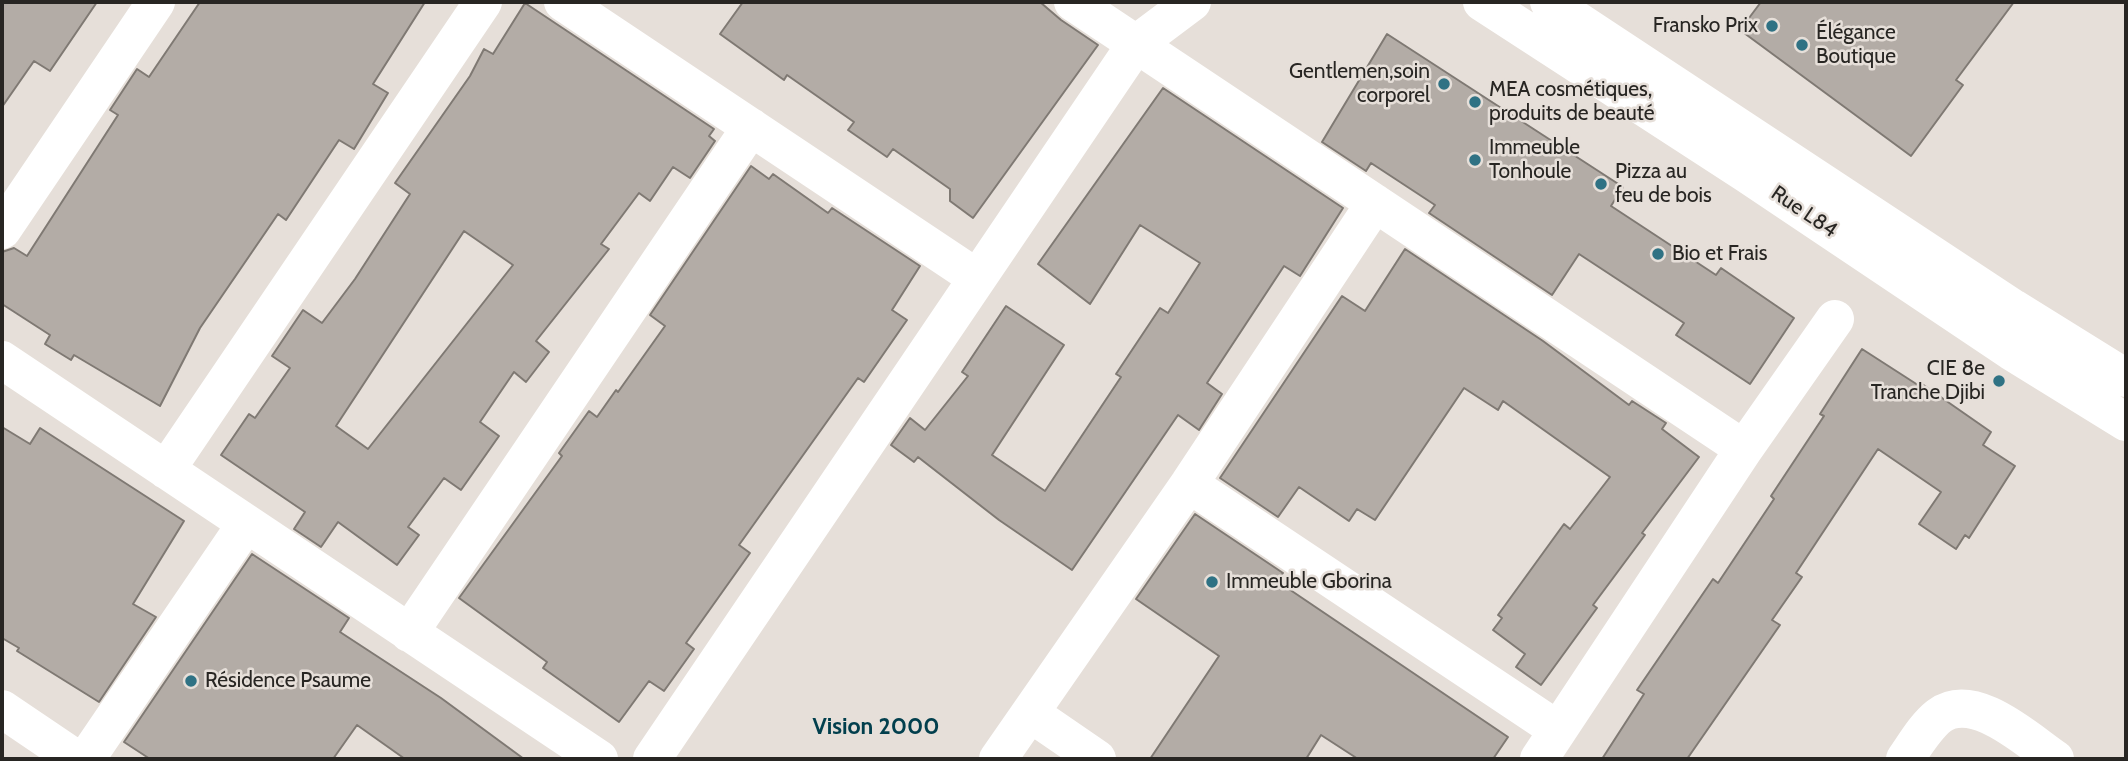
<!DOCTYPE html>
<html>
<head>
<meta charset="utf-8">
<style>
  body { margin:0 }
  #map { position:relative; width:2128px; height:761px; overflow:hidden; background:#e6dfd9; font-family:Cabin,sans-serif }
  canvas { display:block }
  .frame { position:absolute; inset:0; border:4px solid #282623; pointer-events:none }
</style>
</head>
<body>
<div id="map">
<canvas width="2128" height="761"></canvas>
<div class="frame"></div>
</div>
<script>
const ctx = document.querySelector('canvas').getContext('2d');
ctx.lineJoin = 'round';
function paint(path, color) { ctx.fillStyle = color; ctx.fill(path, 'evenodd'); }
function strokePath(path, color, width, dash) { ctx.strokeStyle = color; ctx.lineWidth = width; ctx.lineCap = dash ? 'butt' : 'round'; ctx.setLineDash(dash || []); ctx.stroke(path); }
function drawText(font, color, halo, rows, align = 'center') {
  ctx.font = font + ' Cabin,sans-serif'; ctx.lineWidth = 5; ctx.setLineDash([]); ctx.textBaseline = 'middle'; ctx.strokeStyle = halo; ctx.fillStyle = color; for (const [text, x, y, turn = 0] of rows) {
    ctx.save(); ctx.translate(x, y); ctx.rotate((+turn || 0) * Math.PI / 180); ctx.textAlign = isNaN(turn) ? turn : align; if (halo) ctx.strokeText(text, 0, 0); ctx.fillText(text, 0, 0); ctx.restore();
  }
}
const building = new Path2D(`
  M2 2H97L50 71 34 61 2 107Z
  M200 2H425L373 84 388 93 354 149 339 140 286 220 278 214 200 328 160 406 74 355 71 360 45 344 50 335 2 304V252L14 248 27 256 118 115 110 110 137 69 149 77Z
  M743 2H1040L1061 20 1098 45 973 218 950 201V189L893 149 887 157 848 130 854 122 787 75 784 80 720 34Z
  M1761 2H2014L1956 80 1963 85 1911 156 1740 30Z
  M525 3 714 129 709 136 715 141 690 178 673 167 650 201 639 193 601 244 609 249 536 341 549 352 526 382 514 372 480 422 499 436 461 490 444 478 408 527 419 535 397 565 338 522 321 547 294 529 305 512 221 455 249 414 255 418 290 368 272 356 303 310 322 323 355 279 410 194 395 183 470 76 484 49 493 54ZM464 231 513 265 368 449 336 426Z
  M1387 34 1623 187 1611 206 1716 275 1721 268 1794 318 1750 384 1676 335 1684 323 1579 254 1552 295 1429 213 1435 205 1371 163 1366 171 1322 142Z
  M1163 88 1343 208 1300 276 1284 266 1207 383 1222 394 1199 430 1178 415 1072 570 999 520 918 457 914 462 891 445 910 418 925 430 968 376 962 372 1006 306 1064 345 992 455 1045 491 1121 377 1116 374 1160 308 1168 313 1200 263 1140 225 1090 304 1038 264Z
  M751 166 769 179 773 174 828 213 832 208 920 266 892 310 907 320 864 382 858 378 739 545 750 553 686 643 694 649 664 691 649 681 619 722 543 668 547 662 459 598 562 456 559 453 589 411 597 417 616 390 618 392 665 326 650 315Z
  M1405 249 1543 341 1629 405 1632 401 1666 423 1662 429 1699 457 1642 533 1645 535 1593 605 1597 608 1541 685 1516 667 1525 654 1493 630 1502 618 1498 615 1564 524 1570 529 1610 477 1503 401 1498 410 1464 388 1375 520 1357 509 1349 521 1299 487 1278 517 1220 478 1342 296 1365 311Z
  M1862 349 1921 387 1922 384 1991 432 1983 445 2015 466 1969 538 1965 535 1956 549 1919 524 1941 492 1878 449 1796 573 1802 577 1772 620 1780 625 1687 759H1602L1644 694 1637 690 1713 579 1718 583 1774 499 1771 496 1824 416 1820 414Z
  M2 427 30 444 40 428 184 521 133 604 156 617 99 702 17 651 19 648 2 638Z
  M1195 514 1283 573 1277 581 1508 737 1493 759H1358L1321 735 1306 759H1150L1219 656 1136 599Z
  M252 554 349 618 340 632 441 698 524 759H405L357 725 333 759H150L124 742Z`);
paint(building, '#b3aca6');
strokePath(building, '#7f7973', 2);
strokePath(new Path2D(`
  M563 2 977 278
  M1073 2 1744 449
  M2 230 156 2
  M2 360 599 759
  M166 470 483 2
  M1189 484 1558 730
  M409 633 751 127
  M2 709 76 759
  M1030 713 1097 759
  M86 759 246 524
  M652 759 1136 44 1192 2
  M998 759 1189 484 1375 203
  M1539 759 1744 449 1835 319
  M1905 759C1915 745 1925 727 1939 716 1974 690 2027 740 2055 759`), '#fff', 38);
strokePath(new Path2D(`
  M1482 2 1747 174 2011 351 2126 422
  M1549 2 2013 308 2126 378`), '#fff', 38);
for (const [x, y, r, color] of [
  [1772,26,7,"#2f7284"],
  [1802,45,7,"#2f7284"],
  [1444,84,7,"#2f7284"],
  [1475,102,7,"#2f7284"],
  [1475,160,7,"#2f7284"],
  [1601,184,7,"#2f7284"],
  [1658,254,7,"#2f7284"],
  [1999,381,7,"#2f7284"],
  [1212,582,7,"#2f7284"],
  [191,681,7,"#2f7284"]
]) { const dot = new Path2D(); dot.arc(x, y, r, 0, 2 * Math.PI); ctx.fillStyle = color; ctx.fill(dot); strokePath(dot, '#e6dfd9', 2.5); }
drawText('21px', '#282623', '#e6dfd9', [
  ["Fransko Prix",1758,26,"right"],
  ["Élégance",1816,33],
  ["Boutique",1816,57],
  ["Gentlemen,soin",1430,72,"right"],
  ["corporel",1430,96,"right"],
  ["MEA cosmétiques,",1489,90],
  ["produits de beauté",1489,114],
  ["Immeuble",1489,148],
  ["Tonhoule",1489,172],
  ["Pizza au",1615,172],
  ["feu de bois",1615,196],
  ["Bio et Frais",1672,254],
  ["CIE 8e",1985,369,"right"],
  ["Tranche Djibi",1985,393,"right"],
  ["Immeuble Gborina",1226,582],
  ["Résidence Psaume",205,681]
], 'left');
drawText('21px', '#282623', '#e6dfd9', [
  ["Rue L84",1804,212,34]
]);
drawText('bold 23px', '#023f4d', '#e6dfd9', [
  ["Vision 2000",876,727]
]);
</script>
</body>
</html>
